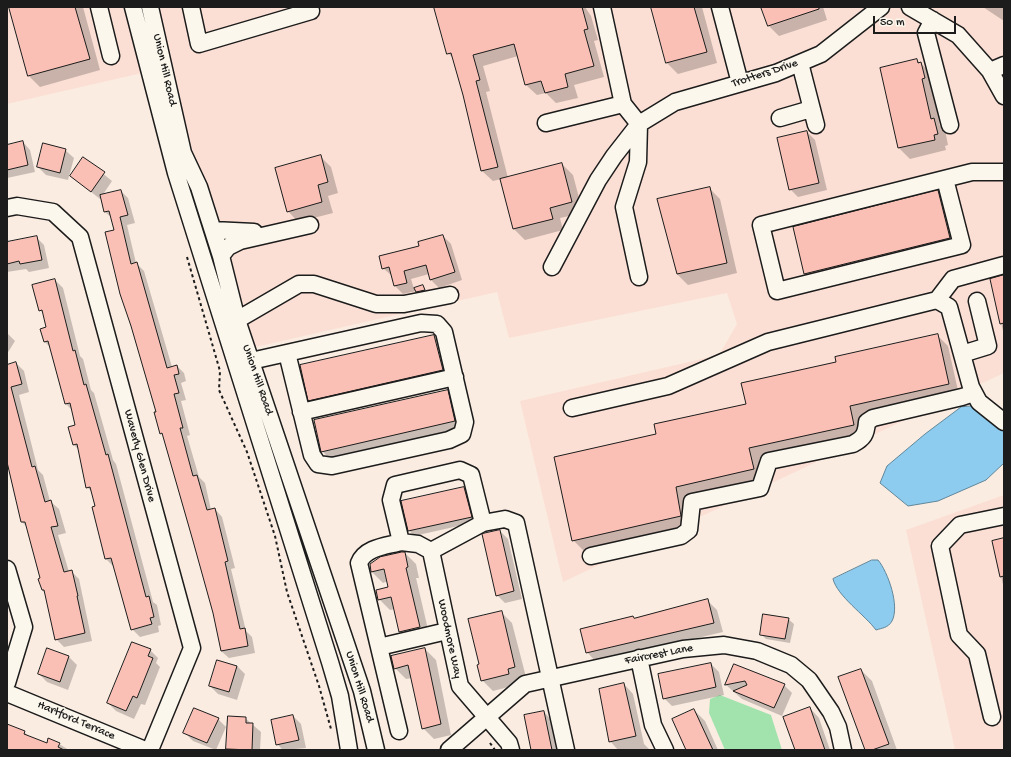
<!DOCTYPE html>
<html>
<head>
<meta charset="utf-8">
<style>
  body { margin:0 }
  #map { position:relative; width:1011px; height:757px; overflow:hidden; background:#fbece1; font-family:"Gochi Hand",sans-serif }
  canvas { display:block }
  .frame { position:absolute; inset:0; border:8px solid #1c1c1c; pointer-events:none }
  .scale { position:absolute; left:873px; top:16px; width:83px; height:18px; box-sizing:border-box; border:2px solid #1c1c1c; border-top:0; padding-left:5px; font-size:12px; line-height:14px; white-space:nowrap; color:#1c1c1c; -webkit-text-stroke:3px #fbf7ec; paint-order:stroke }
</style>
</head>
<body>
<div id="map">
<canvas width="1011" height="757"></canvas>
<div class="frame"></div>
<div class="scale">50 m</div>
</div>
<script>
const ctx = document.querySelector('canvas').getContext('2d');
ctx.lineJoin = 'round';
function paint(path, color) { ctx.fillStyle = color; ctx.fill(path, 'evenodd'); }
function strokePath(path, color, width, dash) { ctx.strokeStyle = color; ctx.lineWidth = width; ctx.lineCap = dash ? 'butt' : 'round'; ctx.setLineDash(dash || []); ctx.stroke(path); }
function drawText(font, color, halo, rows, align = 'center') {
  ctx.font = font + ' "Gochi Hand",sans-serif'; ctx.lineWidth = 3; ctx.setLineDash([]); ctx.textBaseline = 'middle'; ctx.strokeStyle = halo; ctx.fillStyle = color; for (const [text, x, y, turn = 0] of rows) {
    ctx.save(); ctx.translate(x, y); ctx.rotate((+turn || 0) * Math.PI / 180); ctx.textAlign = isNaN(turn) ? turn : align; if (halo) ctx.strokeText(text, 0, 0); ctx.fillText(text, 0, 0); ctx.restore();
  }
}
paint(new Path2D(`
  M7 7H1004V373L563 582 520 401 719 355 737 324 727 293 509 338 497 292 251 348 168 67 7 104Z
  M1004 495V750H955L906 530Z`), '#fbdfd4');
paint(new Path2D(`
  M720 695 771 715 782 750H725L709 713 710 699Z`), '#a2e3ad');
const water = new Path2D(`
  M974 406 1004 427V463L986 480 938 501 908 506 880 483 887 466 925 434 961 407Z
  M872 560H878C888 572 900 606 892 621 888 628 882 628 876 630 865 615 837 596 833 579Z`);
paint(water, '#8dccee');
strokePath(water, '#60869a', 1);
paint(new Path2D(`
  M10 7H83L100 70 40 87 29 76Z
  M435 7H585L591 16 598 40 594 41 604 77 574 85 578 98 556 103 546 93 537 95 526 85 518 56 483 66 490 91 486 92 508 178 562 164 573 175 583 213 560 218 563 230 525 240 514 229 501 179 493 181 482 171 464 95 454 59 448 53Z
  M652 7H702L717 63 678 74 667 63Z
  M762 7H823L827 20 779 36 768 25Z
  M983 7H1004V21Z
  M917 60 932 74 935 88 932 89 940 126 945 130 948 145 945 146 946 150 910 159 899 148 881 69Z
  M807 132 815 140 827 190 798 197 790 189Z
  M23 142 30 150 35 172 7 178V146Z
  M65 150 74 158 68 180 46 175 38 167Z
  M320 156 331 167 338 193 328 196 333 213 298 222 288 211Z
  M84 158 112 181 102 196 121 191 128 198 135 223 127 225 136 263 144 271 172 367 177 366 184 373 186 381 181 383 186 400 181 401 190 435 187 436 199 477 205 483 211 510 215 509 222 517 235 568 231 569 246 631 252 637 255 653 229 658 221 651 214 613 164 437 161 433 112 218 105 212 101 197 100 199 71 176Z
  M709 188 720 199 737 273 688 285 677 274Z
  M938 191 949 202 961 248 816 284 805 273Z
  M443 236 451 244 462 280 439 288 431 280 429 274 411 279 414 289 423 286 426 292 419 294 416 291 403 294 395 286 392 276 383 268Z
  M36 237 44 245 49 268 29 272 26 269 7 272V243Z
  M1004 276V335L991 279Z
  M55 280 63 288 80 356 83 359 91 390 94 393 113 460 116 464 153 602 157 605 161 625 158 626 159 632 140 637 132 629 114 567 106 559 92 492 87 487 79 450 74 445 76 425 72 410 66 404 51 348 45 342 42 329 47 328 44 314 40 310Z
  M7 333 15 341 7 354Z
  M937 335 948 346 959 395 860 417 864 436 759 459 764 480 686 497 691 527 584 551 573 540 657 434 747 404 837 362Z
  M434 336 445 347 453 381 320 411 309 400Z
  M16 363 24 371 29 392 19 395 38 470 43 475 50 501 59 509 66 533 58 535 69 572 71 571 79 579 92 641 64 647 56 639 46 594 42 590 41 579 27 527 22 522 7 460V366Z
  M448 391 458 402 465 432 333 462 322 451Z
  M464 488 469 493 476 522 414 536 409 530Z
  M500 531 508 539 522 599 505 603 497 595Z
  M1004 539V589L993 541Z
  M405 553 416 564 419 578H416L430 638 411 642 400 632 395 609 390 610 379 599 389 588 388 581 383 583 372 572 371 564Z
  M707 600 717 610 723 632 596 662 587 652 634 619Z
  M501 612 512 623 526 677 520 684 493 691 482 680 480 665Z
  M788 619 794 624 790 643 766 639 761 634Z
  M425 649 436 660 451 735 434 739 423 728 412 678 406 679 395 668Z
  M150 650 158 658 156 663 160 667 145 705 141 704 134 719 116 711 108 703Z
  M69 657 77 665 68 690 47 682 39 674Z
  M711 664 719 672 724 695 672 706 664 698Z
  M735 665 784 685 792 693 782 716 742 699 726 685Z
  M237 666 245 674 237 700 218 694 210 686Z
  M861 670 872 681 897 750H866Z
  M624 684 633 694 644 744 650 750H618L610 741Z
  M810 708 819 718 830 750H796Z
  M694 710 705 721 718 750H687Z
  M544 712 554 723 560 750H532Z
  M293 716 301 724 306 748 283 750 277 744Z
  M245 718 261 732 260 750H228L227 749Z
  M218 719 226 727 216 750 193 741 185 733Z
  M7 724 24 732 30 737 47 744H59L69 750H7Z`), '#0003');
const building = new Path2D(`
  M9 7H75L90 59 28 76Z
  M434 7H582L588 29 584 30 594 66 565 74 568 87 545 93 541 81 525 85 514 44 473 55 480 80 476 81 498 167 481 171 463 95 451 53 447 54Z
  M651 7H694L707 52 666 63Z
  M761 7H819V9L768 26Z
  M917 59 918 63 921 62 925 78 922 79 931 119 934 118 938 134 934 135 935 140 898 148 880 68Z
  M807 131 819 183 789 190 777 138Z
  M23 141 28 165 7 170V145Z
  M43 143 66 149 60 173 37 167Z
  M321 155 328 182 318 185 322 202 287 212 275 168Z
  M83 157 105 172 91 192 70 176Z
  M562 163 572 202 550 208 553 219 513 229 500 179Z
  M710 187 727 263 677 274 657 199Z
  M121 190 128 215 120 217 131 264 137 262 167 368 177 365 179 374 174 375 179 393 174 394 183 428H180L193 476 197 475 207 510 215 508 228 561 225 562 240 629 245 628 248 646 221 651 213 613 193 541 162 433 160 434 154 412H156L131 326 120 294 105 232 114 230 109 211 104 212 100 195Z
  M938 190 950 238 804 274 793 227Z
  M443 235 455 272 430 280 426 265 404 271 407 283 394 286 389 267 382 269 379 256 419 246 418 242Z
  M37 236 42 260 20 264 19 261 7 264V242Z
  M1004 275V323L1000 324 990 279Z
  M55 279 73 351 75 350 84 385 86 384 106 455 108 454 146 597 149 596 154 617 150 618 152 624 131 630 111 558 105 559 92 507 95 506 90 487 86 488 77 444 73 445 68 427 75 425 70 403 65 404 48 341 44 342 40 329 46 327 42 310 39 311 32 285Z
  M423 285 425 290 416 292 414 288Z
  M938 334 949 384 850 406 854 425 749 448 754 469 676 487 681 516 572 541 554 457 656 434 654 424 746 404 741 383 836 362 835 357Z
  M434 335 443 370 308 401 300 365Z
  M16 362 22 384 11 387 32 467 35 466 45 502 51 500 58 526 51 527 64 572 72 570 78 596H77L85 633 55 640 44 590H42L38 579 40 578 25 522H21L7 462V365Z
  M448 390 455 421 321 452 314 420Z
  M464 487 472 517 408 531 401 501Z
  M500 530 514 591 496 596 482 534Z
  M1004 538V576L1000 577 992 541Z
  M402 552H405L408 567 406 568 420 627 399 632 391 597 378 600 376 590 388 587 384 569 371 572 370 564 380 557Z
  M708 599 714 623 586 653 580 629 633 616 634 618Z
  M502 611 515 667 508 669 509 674 481 681 477 665 479 664 468 619Z
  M763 614 789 618 785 639 760 635Z
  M132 642 151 649 148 656 153 658 137 698 133 696 126 711 107 703Z
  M47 648 69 656 60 682 38 674Z
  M425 648 441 724 422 729 408 665 394 669 391 656Z
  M217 660 237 666 229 692 209 686Z
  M711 663 716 687 663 699 658 674Z
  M734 664 785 684 774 708 733 691 747 685 745 681 725 685Z
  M861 669 889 744 872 750H865L838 677Z
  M624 683 636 736 609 742 599 689Z
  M810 707 825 750H795L783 717Z
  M194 708 219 718 207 743 183 733Z
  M694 709 713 750H686L672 719Z
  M544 711 552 750H531L524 715Z
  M293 715 299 740 276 745 271 720Z
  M228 716 246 717V723H253L252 750 226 749Z
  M7 724 25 731 24 734 47 743 48 738 60 743 58 747 64 750H7Z`);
paint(building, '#fbc0b5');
strokePath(building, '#1c1c1c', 1);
const minor = new Path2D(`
  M99 7 111 56
  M133 7 176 173 330 662 340 696 349 750
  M150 7 183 153 199 187 221 256 237 320 362 691 376 750
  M191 7 199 44 311 11 310 7
  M602 7 623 104 639 124 638 162 624 207 639 277
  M720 7 740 83
  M910 7 958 35 990 71 1004 96
  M933 20 926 33 950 125
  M800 63 816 125
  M990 71 1004 65
  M780 118 811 109
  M546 123 623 104
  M945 179 962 245 777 291 761 225 972 172H1004
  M7 208 17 206 53 212 80 237 192 648 150 750
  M213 230 254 232
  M221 256 228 247 240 241 310 225
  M552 267 598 180 614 156 639 124 675 102 776 73 821 54 881 7
  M937 300 953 279 1004 265
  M237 320 299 284H314L376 304H404L450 295
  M962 354 988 346 977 301
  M242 364 251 361 421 323 437 324 444 332 465 422 462 434 449 440 332 466 318 464 312 455 287 353
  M572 408 668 386 768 342 937 300 949 307 971 387 979 402 1004 422
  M301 412 455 377
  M401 542 418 544 431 551 483 523
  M431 551 460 686 509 743 511 750
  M591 556 681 536 689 530 692 502 760 488 769 461 853 444C864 438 866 434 867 422L873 418 962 397 974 393
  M7 569 24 627 7 683
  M379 647 447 631
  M639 658 653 725 665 750
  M7 693 145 750
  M992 717 977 654 959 635 940 546 960 525 1004 516
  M399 731 359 563C365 547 387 546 401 542L391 500 395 485 460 470 471 475 483 523 505 519 516 523 566 750
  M449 750 525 684 683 649 724 645 757 651 791 665 809 680 831 712 838 727 843 750`);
strokePath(minor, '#1c1c1c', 19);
strokePath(new Path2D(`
  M187 257 220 371 219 390 247 452 275 536 287 592 319 686 331 729
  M490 743 495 750`), '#1c1c1c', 2, [3, 3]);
strokePath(minor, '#fbf7ec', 16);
drawText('12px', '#1c1c1c', '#fbf7ec', [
  ["Union Hill Road",164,70,77],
  ["Trotters Drive",765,74,-18],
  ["Union Hill Road",257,380,71],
  ["Waverly Glen Drive",139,456,75],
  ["Woodmore Way",449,639,78],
  ["Faircrest Lane",659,655,-11],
  ["Union Hill Road",359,687,73],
  ["Hartford Terrace",76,721,23]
]);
</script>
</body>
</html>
